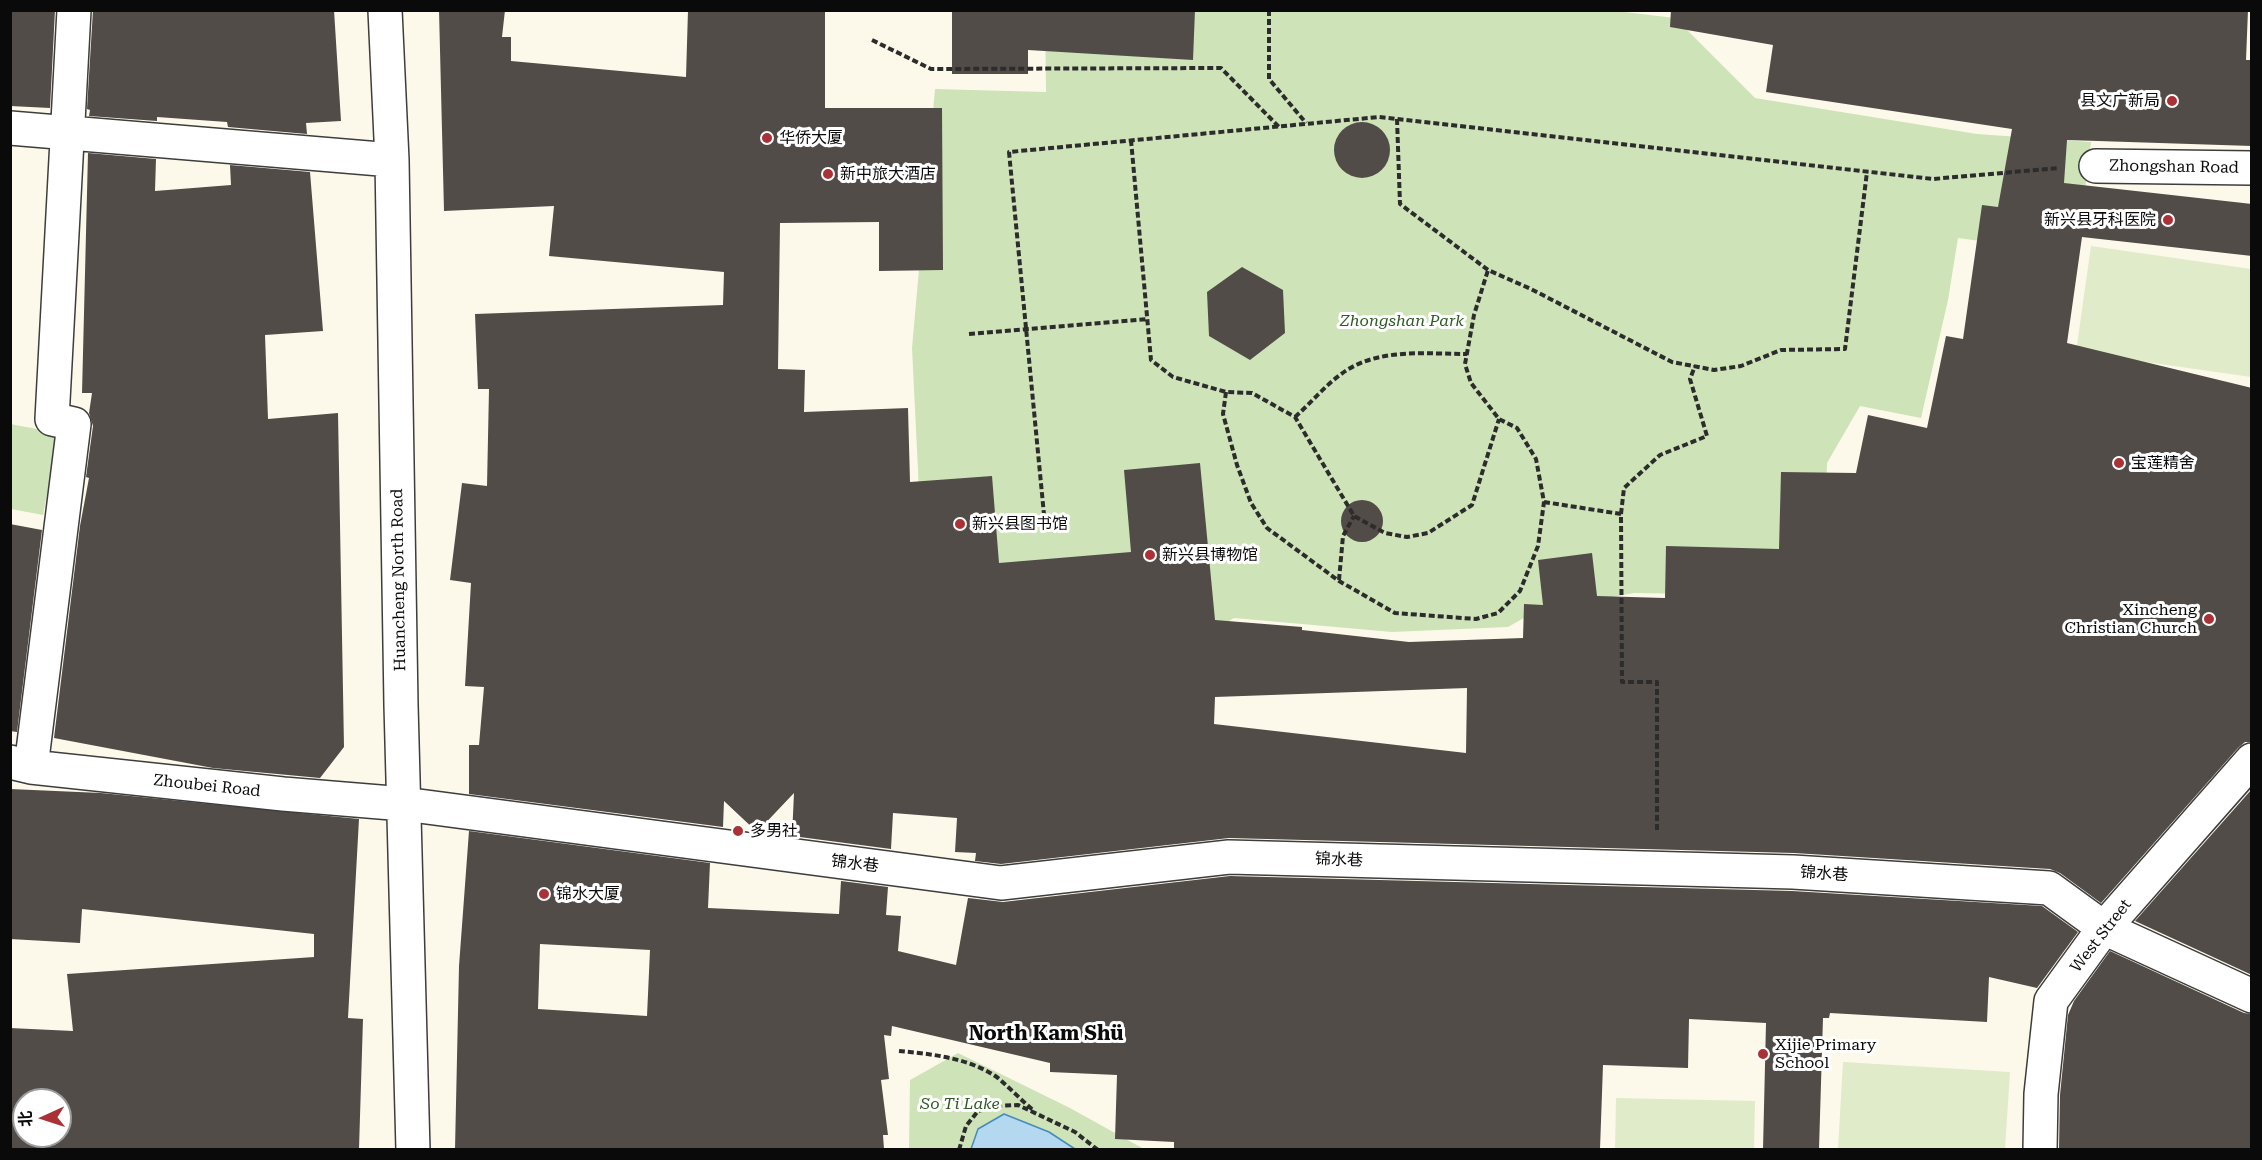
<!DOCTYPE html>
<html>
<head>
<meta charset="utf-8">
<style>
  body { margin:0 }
  #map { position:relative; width:2262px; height:1160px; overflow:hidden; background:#fdf9ea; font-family:"Roboto Serif","Noto Sans SC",serif }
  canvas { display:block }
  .frame { position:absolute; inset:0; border:12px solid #0a0a0a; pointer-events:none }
  .north { position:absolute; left:12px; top:1088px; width:60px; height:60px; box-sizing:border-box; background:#fff; border:2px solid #9d9d9d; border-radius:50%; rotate:267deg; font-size:16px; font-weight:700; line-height:24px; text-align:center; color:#0a0a0a }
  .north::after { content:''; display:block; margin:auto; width:21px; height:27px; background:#aa3237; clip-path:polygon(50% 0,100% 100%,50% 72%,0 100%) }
</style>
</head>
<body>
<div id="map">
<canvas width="2262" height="1160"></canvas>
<div class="frame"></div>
<div class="north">北</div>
</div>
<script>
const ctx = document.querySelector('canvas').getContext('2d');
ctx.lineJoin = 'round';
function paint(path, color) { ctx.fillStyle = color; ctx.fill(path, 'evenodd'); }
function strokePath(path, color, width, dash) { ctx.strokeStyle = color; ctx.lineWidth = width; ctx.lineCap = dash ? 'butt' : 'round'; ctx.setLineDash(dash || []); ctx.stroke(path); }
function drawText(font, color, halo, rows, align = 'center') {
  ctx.font = font + ' "Roboto Serif","Noto Sans SC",serif'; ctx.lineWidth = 6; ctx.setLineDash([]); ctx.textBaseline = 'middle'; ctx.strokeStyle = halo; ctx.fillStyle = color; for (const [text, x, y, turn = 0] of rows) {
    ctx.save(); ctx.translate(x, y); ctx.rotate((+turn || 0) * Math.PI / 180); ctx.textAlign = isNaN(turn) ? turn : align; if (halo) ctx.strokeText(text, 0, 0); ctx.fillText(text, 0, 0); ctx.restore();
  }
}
paint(new Path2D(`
  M1045 11H1616L1675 18 1755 98 1977 134 2091 142 2077 254 1958 238 1948 300 1921 418 1860 406 1827 463 1823 596 1634 593 1536 611 1508 627 1392 632 1234 618 1203 637 926 633 912 348 935 89 1046 92Z
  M10 424 59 433 43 515 11 509Z
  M958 1053 1070 1108 1144 1149 909 1150 910 1080Z`), '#cee3b8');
paint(new Path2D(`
  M2091 246 2251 269V377L2076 352Z
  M1843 1062 2010 1072 2005 1149H1838Z
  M1616 1098 1755 1101 1754 1149H1615Z`), '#dfebc9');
const water = new Path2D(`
  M1004 1114 1049 1132 1075 1149H971L978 1129Z`);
paint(water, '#b4d8ef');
strokePath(water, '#438cbd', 1.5);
paint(new Path2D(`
  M10 10H55L50 108 10 106Z
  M93 10H334L341 121 306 123 307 134 228 127 227 122 157 117V121L89 116 90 110 87 109Z
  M439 10H505L502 37H511V61L686 77 688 10H825V108H942L943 270 879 271V222L780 223 778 369 805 370 804 412 908 408 910 482 992 476 999 563 1131 552 1124 470 1200 463 1215 620 1302 627V630L1409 642 1523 638 1524 604 1543 605 1538 560 1592 553 1597 596 1665 598 1666 546 1779 549 1781 472 1856 473 1868 415 1927 428 1946 336 1963 339 1982 205 1998 207 2012 129 1766 92 1773 45 1670 27 1671 10H2248L2246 60H2252V146L2067 140 2064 183 2252 204V256L2082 237 2067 343 2252 388V742H2245L2238 748 2101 903 2060 873 2050 869 1794 853 1229 838 1001 864 975 861 976 853 955 852 957 818 893 813 891 849 792 836 794 793 757 832 724 801 723 827 469 794V745H479L484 687 465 686 471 583 450 580 462 483 487 486 489 389H478L475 314 723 305 724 272 549 256 554 206 444 211ZM1467 688 1466 753 1214 724 1215 697Z
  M952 10H1195L1193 60 1028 50V74H952Z
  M1334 150a28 28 0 1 1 56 0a28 28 0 1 1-56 0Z
  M88 153 156 159 155 191 231 185 230 165 310 172 323 331 265 335 268 419 338 413 344 747 320 778 213 768 54 738 80 526 89 478 86 477 93 426 89 413 92 393H82Z
  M1242 267 1283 290 1285 333 1250 360 1209 336 1207 292Z
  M1341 521a21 21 0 1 1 42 0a21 21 0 1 1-42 0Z
  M10 524 42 530 17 732 10 731Z
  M10 789 101 793 359 819 348 1018 363 1019 359 1149H10V1028L73 1031 67 974 314 957V934L82 909 80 943 10 939ZM24 1100H60V1136H24Z
  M2252 789V975L2135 921Z
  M469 831 710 863 708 908 839 914 841 881 888 887 886 915 901 916 898 951 956 965 968 898 1003 902 1230 876 1792 891 2042 906 2078 932 2037 988 1989 977 1987 1022 1830 1013 1829 1018H1823L1819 1149H1763L1766 1023 1689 1019 1688 1068 1603 1065 1600 1149H1174V1142L1115 1139 1117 1075 1050 1072V1063L892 1026 891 1036 884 1035 889 1079 881 1080 888 1135H883L884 1149H455L459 966ZM540 944 650 950 647 1016 538 1009Z
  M2110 951 2244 1013 2252 1014V1149H2059L2060 1095 2068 1015 2074 1001Z`), '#524c48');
const minor = new Path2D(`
  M385 10 392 160 401 705 413 1150
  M10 128 392 160
  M2096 166 2252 168
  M10 762 31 767 283 794 404 804 1001 883 1229 857 1793 872 2049 888 2104 928 2252 996
  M31 767 74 424 52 419 74 10
  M2040 1150 2041 1094 2051 1001 2104 928 2252 760`);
strokePath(minor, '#3d3d3d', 36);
strokePath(new Path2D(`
  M1269 10V79L1306 123
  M872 40 931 69 1221 68 1279 127
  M1397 119 1400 204 1488 270 1531 289 1672 362 1714 370 1741 366 1781 350 1845 349 1867 172
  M1131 140 1151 360 1173 377 1226 392 1252 393 1295 417 1354 516 1385 533 1407 537 1428 533 1472 505 1499 419
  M969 334 1147 319
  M1226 392 1223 414 1237 465 1251 503 1267 528 1339 581 1395 613 1476 619 1498 613 1520 591 1538 546 1544 502 1536 459 1517 428 1499 419 1471 383 1465 364 1474 315 1488 270
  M1295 417C1312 402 1328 382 1347 370 1382 348 1428 354 1467 354
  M1544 502 1621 514 1622 682H1657V832
  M1621 514 1624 488 1660 455 1707 436 1690 379 1695 366
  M1045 525 1009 152 1379 117 1933 179 2059 168
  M1339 580 1343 536 1354 516
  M899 1051C932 1054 970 1058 998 1078 1010 1088 1021 1100 1033 1110
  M959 1150 966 1126 978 1111 997 1106 1018 1105 1075 1132 1098 1150`), '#2c2c2c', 4, [6, 3]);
strokePath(minor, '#fff', 33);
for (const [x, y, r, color] of [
  [2172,101,6,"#aa3237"],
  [767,138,6,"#aa3237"],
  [828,174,6,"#aa3237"],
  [2168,220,6,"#aa3237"],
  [2119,463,6,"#aa3237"],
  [960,524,6,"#aa3237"],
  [1150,555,6,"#aa3237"],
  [2209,619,6,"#aa3237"],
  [738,831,6,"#aa3237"],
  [544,894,6,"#aa3237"],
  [1763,1054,6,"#aa3237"]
]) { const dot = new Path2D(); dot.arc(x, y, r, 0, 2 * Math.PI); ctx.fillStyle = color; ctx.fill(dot); strokePath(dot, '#fff', 2); }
drawText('16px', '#0a0a0a', '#fff', [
  ["县文广新局",2160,101,"right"],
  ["华侨大厦",779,138],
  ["新中旅大酒店",840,174],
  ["新兴县牙科医院",2156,220,"right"],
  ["宝莲精舍",2131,463],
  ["新兴县图书馆",972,524],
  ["新兴县博物馆",1162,555],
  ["Xincheng",2197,610,"right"],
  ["Christian Church",2197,628,"right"],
  ["多男社",750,831],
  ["锦水大厦",556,894],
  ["Xijie Primary",1775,1045],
  ["School",1775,1063]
], 'left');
drawText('16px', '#0a0a0a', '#fff', [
  ["Zhongshan Road",2174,167,1],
  ["Huancheng North Road",399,580,-91],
  ["Zhoubei Road",207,786,6],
  ["锦水巷",1339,860,2],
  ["锦水巷",855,864,7],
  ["锦水巷",1824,874,4],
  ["West Street",2101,936,-52]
]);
drawText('italic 16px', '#2e5a23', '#fff', [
  ["Zhongshan Park",1402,321],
  ["So Ti Lake",960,1104]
]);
drawText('bold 20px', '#0a0a0a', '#fff', [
  ["North Kam Shü",1046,1034]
]);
</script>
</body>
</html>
